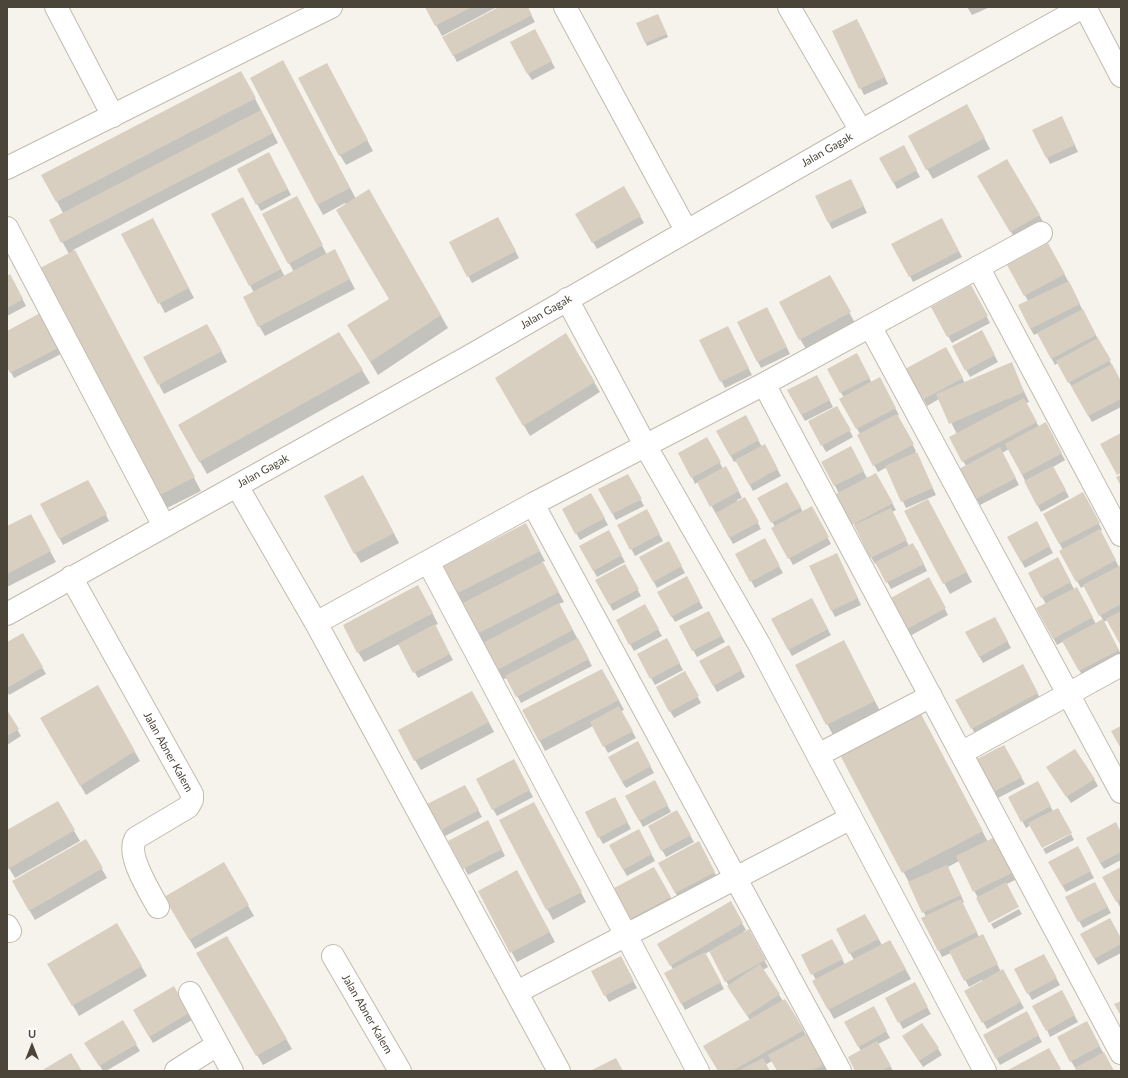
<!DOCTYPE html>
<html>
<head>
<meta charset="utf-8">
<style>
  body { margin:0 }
  #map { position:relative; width:1128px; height:1078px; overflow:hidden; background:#f6f3ec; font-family:Lato,sans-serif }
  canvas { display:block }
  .frame { position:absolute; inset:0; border:8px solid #4b4439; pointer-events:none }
  .north { position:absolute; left:12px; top:1026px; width:40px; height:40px; -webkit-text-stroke:3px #fff; paint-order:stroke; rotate:0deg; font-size:11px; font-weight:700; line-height:16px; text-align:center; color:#4b4439 }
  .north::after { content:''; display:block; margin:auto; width:14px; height:18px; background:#4b4439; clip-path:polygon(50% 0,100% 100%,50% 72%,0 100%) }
</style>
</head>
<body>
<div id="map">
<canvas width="1128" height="1078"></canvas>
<div class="frame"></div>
<div class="north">U</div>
</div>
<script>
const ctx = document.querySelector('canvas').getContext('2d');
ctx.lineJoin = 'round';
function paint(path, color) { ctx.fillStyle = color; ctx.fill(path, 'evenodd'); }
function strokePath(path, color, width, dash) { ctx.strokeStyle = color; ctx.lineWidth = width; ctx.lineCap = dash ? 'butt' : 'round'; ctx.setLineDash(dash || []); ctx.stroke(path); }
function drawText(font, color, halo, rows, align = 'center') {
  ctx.font = font + ' Lato,sans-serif'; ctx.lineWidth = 3; ctx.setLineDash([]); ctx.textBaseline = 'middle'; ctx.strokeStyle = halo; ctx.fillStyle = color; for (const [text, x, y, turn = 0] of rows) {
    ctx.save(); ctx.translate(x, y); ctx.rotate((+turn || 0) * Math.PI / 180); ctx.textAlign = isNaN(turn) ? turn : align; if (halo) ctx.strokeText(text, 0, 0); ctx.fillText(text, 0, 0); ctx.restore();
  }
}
paint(new Path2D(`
  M426 7H497L442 36Z
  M501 7H527L535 22 457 62 444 37Z
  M967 7H990L972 15Z
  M658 15 668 37 647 46 638 23Z
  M861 27 888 84 864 95 833 32Z
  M538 37 555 68 532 80 528 74Z
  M288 71 356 199 369 190 448 328 378 375 356 338 390 299 345 203 323 215 251 78Z
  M332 74 373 151 346 165 340 155Z
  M248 85 278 143 73 250 201 491 167 508 159 495 69 254 50 220 63 213 43 175Z
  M972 115 990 149 933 179 927 169Z
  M1065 124 1078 152 1050 164 1034 130Z
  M903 146 920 177 897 189 880 159Z
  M272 160 291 195 261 211 238 169Z
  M1007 160 1045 225 1017 242 978 177Z
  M854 186 867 213 832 229 829 223Z
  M624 188 644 223 597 249 577 214Z
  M302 207 327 255 340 261 355 289 265 336 259 326 254 293 250 285 248 208 285 277 294 272 289 263Z
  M498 218 519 258 472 283 451 243Z
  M945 225 962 257 913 282 910 276Z
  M158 230 194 298 165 313 123 235Z
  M1048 245 1072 288 1083 311 1113 367H1112L1121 383V407L1092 422 1058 363 1055 365 1038 333 1034 335 1030 328 1028 301 1009 265Z
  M7 277 14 282 26 306 7 316Z
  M835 286 855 323 806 349 800 339Z
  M971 286 990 323 952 343 932 307Z
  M42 314 63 353 14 378 7 365V332Z
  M770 314 790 354 761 368 738 322Z
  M981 331 998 362 970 377 953 346Z
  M731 334 752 375 725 388 700 340Z
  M213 335 227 362 164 394 159 385Z
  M566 335 600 392 530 436 496 378Z
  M946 349 965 383 1011 364 1029 402 1026 403 1039 427 1045 424 1065 460 1053 467 1069 497 1041 512 1009 449 1002 453 1019 485 980 505 961 469 966 466 950 438 957 434 939 399 927 406 907 369Z
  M856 354 872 383 879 379 899 415 897 416 916 451 915 452 936 495 906 508 887 467 878 472 874 465 860 434 841 399 844 398 828 369Z
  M362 370 370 383 207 474 179 425Z
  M820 382 833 407 805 421 788 391Z
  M837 407 853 437 826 452 809 422Z
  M746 417 762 447 768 452 781 476 753 491 737 461 734 462 718 432Z
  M711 445 723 469 730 474 742 498 737 500 738 502 745 499 761 529 733 544 698 482 695 484 692 477Z
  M854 454 867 478 876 474 896 510 892 512 909 546 917 550 927 571 891 589 877 563 875 564 871 557 823 462Z
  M628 475 644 506 616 520 600 490Z
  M787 483 803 512 812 508 831 544 793 565 773 528 775 527 759 498Z
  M369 486 399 543 361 563 355 553Z
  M92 487 109 521 63 545 42 505Z
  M1087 500 1102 530 1100 531 1119 567 1121 566V644L1108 620 1103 622 1121 654 1083 677 1064 641 1057 645 1038 609 1046 604 1042 597 1061 565 1074 589 1076 588 1096 624 1103 620 1084 586 1081 588 1077 581 1063 550 1044 514Z
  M595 501 608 525 580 540 563 510Z
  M933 510 972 582 950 594 906 512Z
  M646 511 663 541 635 556 619 525Z
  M36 525 56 562 7 587V527Z
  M1040 529 1053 553 1025 568 1008 537Z
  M531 535 545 561 542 562 564 602 559 604 592 666 521 703 507 678 502 680 451 597Z
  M612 538 625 562 597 577 580 546Z
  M764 540 783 573 755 588 737 555Z
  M669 543 685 573 657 588 641 558Z
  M840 561 861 605 835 617 832 611Z
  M625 566 641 596 613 611 597 581Z
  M929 579 948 615 910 636 890 599Z
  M690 584 703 608 675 622 658 592Z
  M424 597 438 624 434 626 453 660 418 678 399 644 364 662 358 652Z
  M811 599 831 635 792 656 772 620Z
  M645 606 662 636 634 651 630 644Z
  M708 612 725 642 697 657 680 627Z
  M995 618 1011 648 983 663 966 633Z
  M23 634 46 674 9 695 7 691V643Z
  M670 646 683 670 655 685 638 654Z
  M849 652 880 711 833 735 796 665Z
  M732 653 745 677 717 692 700 661Z
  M685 673 701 703 674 718 657 688Z
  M1028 675 1043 704 977 738 972 728Z
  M608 680 624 710 621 711 636 738 608 753 593 726 545 751 524 711Z
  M98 686 140 761 86 795 41 718Z
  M478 702 494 732 421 770 415 760Z
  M7 712 21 736 7 745Z
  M928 728 988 842 998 845 1015 880 978 898 959 861 948 867 964 902 962 903 979 937 986 942 1001 972 1003 971 1024 1008 987 1029 966 991 983 981 982 980 969 987 951 953 942 957 923 918 926 917 911 886 841 756Z
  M1004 746 1025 784 998 798 977 761Z
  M641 749 654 773 626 788 622 782Z
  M517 767 533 797 497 816 493 809Z
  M1052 774 1094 779 1098 786 1071 803Z
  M1037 783 1053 811 1026 828 1010 798Z
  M658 788 671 812 643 827 626 796Z
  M468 792 482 817 445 836 442 830Z
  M57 802 80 841 15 878 7 865V831Z
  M618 805 631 829 603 844 599 837Z
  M677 812 694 842 666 857 662 850Z
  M539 813 586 902 553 920 500 821Z
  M491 828 505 856 468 875 450 841Z
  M1071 834 1074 840 1046 854 1043 849Z
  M1121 834V860L1104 869 1100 863Z
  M642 837 655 861 627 876 610 846Z
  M85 840 107 878 35 920 13 882Z
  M698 842 718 879 679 899 659 863Z
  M1081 854 1094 878 1066 892 1049 862Z
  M224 864 254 916 195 949 165 897Z
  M654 868 674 904 635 925 615 889Z
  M1121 868V907H1120L1104 877Z
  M522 882 555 942 517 962 479 891Z
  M1094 883 1111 913 1083 928 1066 898Z
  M730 903 746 930 743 932V933L749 931 768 967 763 970 783 1001 785 1000 828 1071H778L772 1061 765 1065 769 1071H719L750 1020 732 992 710 951 705 954 724 989 685 1010 666 973 673 969 659 945Z
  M1019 909 1022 914 994 929 991 924Z
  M865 915 882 945 890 941 911 979 834 1019 813 981 816 980 802 955 836 946 845 965 854 960 837 930Z
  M117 925 147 976 79 1016 49 964Z
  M227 937 292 1049 263 1065 197 954Z
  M1121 940V953L1098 965 1094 958Z
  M1043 955 1060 985 1032 1000 1015 970Z
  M620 957 637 988 609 1002 592 972Z
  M914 984 931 1014 903 1029 887 999Z
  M174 988 192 1020 153 1043 134 1010Z
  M1065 998 1078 1022 1050 1037 1047 1030Z
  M873 1007 890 1038 878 1044 893 1071H856L861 1051 846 1022Z
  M1026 1012 1042 1042 1000 1065 984 1035Z
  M122 1022 140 1051 106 1071H103L86 1043Z
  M1086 1023 1104 1054 1114 1071H1077L1071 1061Z
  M922 1024 942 1055 923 1067 907 1043Z`), '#0003');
paint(new Path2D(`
  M425 7H472L435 26Z
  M499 7H528L532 15 453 56 442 37Z
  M658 14 667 34 645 43 636 23Z
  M857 19 885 77 859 89 832 31Z
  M535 29 552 61 527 74 510 42Z
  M283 60 350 188 317 205 250 78Z
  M327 63 368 140 339 156 298 78Z
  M241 71 256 98 56 202 41 175Z
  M967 104 985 138 926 170 908 136Z
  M261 110 273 133 61 243 49 220Z
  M1062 116 1075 145 1046 158 1032 130Z
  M904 145 917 170 893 183 879 158Z
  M269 152 288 189 256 205 237 169Z
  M1007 159 1040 215 1010 232 977 176Z
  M851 179 864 206 828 223 815 196Z
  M624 186 641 216 592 243 575 214Z
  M369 189 441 315 370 362 347 325 389 299 336 210Z
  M297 196 323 245 288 264 262 214Z
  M243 197 281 269 249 286 211 214Z
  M498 217 516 251 467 277 449 242Z
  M153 218 189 288 158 304 121 234Z
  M942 218 959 251 909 277 891 244Z
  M1048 243 1065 274 1024 296 1007 265Z
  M335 249 350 279 258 327 243 297Z
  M75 250 195 477 158 496 38 269Z
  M10 274 23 299 7 308V276Z
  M830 275 851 312 799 340 779 302Z
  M1069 281 1080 304 1030 329 1018 305Z
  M971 285 988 316 947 337 931 307Z
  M767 307 787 347 757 362 737 322Z
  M1083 309 1096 335 1051 359 1037 333Z
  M42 312 60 347 10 373 7 367V331Z
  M207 324 222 351 158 385 143 357Z
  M728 326 749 368 720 382 699 340Z
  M982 330 995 355 965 371 952 346Z
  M339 332 363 370 199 462 178 425Z
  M566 333 595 382 523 426 495 378Z
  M1098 338 1111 360 1068 383 1056 361Z
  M946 347 963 378 922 400 905 369Z
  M857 353 870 378 840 393 827 369Z
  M1012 362 1024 392 949 424 936 394Z
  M1112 364 1121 381V399L1088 416 1071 386Z
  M817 375 830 400 801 415 787 390Z
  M880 377 896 408 856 429 839 399Z
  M1024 398 1037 422 962 462 949 437Z
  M837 406 851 430 821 446 808 421Z
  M897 414 914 444 873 466 857 435Z
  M746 415 759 440 730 456 716 431Z
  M1046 422 1062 453 1022 475 1005 444Z
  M1121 433V473L1117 475 1100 444Z
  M707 437 721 462 691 478 678 453Z
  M765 444 778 469 749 485 735 460Z
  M851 446 864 471 834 486 821 462Z
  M1000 447 1016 478 976 499 959 469Z
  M917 452 933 488 901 502 885 466Z
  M726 466 739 491 710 507 697 482Z
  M1053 466 1066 490 1037 506 1024 481Z
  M876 473 893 503 852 525 836 494Z
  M628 474 642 499 612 514 598 489Z
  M363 475 394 533 354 554 324 496Z
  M1121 475V486L1116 477Z
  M88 480 107 514 59 539 40 504Z
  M787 482 801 507 771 523 757 498Z
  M1083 492 1100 523 1059 544 1043 514Z
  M591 493 605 518 575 534 562 509Z
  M745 497 759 522 729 538 716 513Z
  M928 499 967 572 943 584 904 511Z
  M812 506 829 537 788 559 771 528Z
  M891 508 907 540 870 558 854 525Z
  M647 509 660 534 630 550 617 525Z
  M31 514 51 551 7 574V526Z
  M1037 521 1050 546 1021 562 1007 537Z
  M526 523 540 551 450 597 436 570Z
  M1100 529 1116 560 1076 582 1059 551Z
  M609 530 622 555 593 571 579 546Z
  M765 538 780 566 750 582 735 554Z
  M669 541 682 566 653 582 639 557Z
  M913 543 924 564 886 583 875 562Z
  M837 553 858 598 831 611 809 566Z
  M1058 557 1071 582 1041 598 1028 573Z
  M543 562 559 592 477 634 461 604Z
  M625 564 639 589 609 605 595 580Z
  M1121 565V604L1099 616 1083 585Z
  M687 576 700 601 671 617 657 592Z
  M929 577 946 608 905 630 889 599Z
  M418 585 433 613 357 653 343 625Z
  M1077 587 1093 617 1053 639 1036 608Z
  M812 598 828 629 788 650 771 619Z
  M559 603 573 630 495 671 481 644Z
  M645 604 659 629 629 645 616 620Z
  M709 611 722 636 692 651 679 626Z
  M1121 611V646L1106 619Z
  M995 617 1008 641 979 657 965 632Z
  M1103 619 1119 650 1079 671 1062 641Z
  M435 624 450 654 413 673 398 644Z
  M23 633 43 667 7 688V642Z
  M578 638 589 659 516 697 505 676Z
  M667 638 680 663 650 679 637 654Z
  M844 640 875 701 826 725 795 665Z
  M729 645 742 670 713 686 699 661Z
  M1023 664 1038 693 971 729 955 700Z
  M602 669 619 700 539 741 522 710Z
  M685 671 699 696 669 712 656 687Z
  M98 685 135 751 80 786 40 718Z
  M472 691 489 722 414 761 398 730Z
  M619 706 633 731 603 747 590 722Z
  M7 710 19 729 7 736Z
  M921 714 983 831 902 873 840 755Z
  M1121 726V749L1111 731Z
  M638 741 651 766 622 782 608 757Z
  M1004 745 1022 777 993 792 975 760Z
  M1075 749 1095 779 1066 797 1046 767Z
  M514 759 530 790 492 810 476 779Z
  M655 780 668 805 639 821 625 796Z
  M1038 781 1051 806 1021 822 1008 797Z
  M465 785 479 810 441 830 427 804Z
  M615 797 628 822 598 838 585 812Z
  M58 801 75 830 8 869 7 867V830Z
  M534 802 582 892 546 910 499 820Z
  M1058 808 1072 833 1042 848 1028 823Z
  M677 810 691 835 661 851 648 826Z
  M488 820 502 849 463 869 448 841Z
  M1116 822 1121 832V852L1100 863 1086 838Z
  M639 829 652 854 623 870 609 845Z
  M995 837 1012 873 973 892 956 856Z
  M86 839 103 868 29 911 12 881Z
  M699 841 715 872 675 893 658 863Z
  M1078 846 1091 871 1062 886 1048 862Z
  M224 862 249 905 189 940 164 897Z
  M947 865 961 895 922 913 908 882Z
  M654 867 671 897 630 919 614 888Z
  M1121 867V899L1116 902 1102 877Z
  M517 870 550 932 510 953 478 891Z
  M1006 882 1019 907 989 923 976 898Z
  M1095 882 1108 907 1078 922 1065 897Z
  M961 899 977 932 938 951 921 918Z
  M731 901 743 923 670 966 657 944Z
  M865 914 879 939 849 954 836 929Z
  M1110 918 1121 938V944L1094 959 1080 934Z
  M117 923 142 966 72 1006 47 964Z
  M749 929 766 960 725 982 709 951Z
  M983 934 998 964 964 981 949 951Z
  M227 936 287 1039 256 1056 196 953Z
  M832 939 843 959 811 975 801 955Z
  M890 940 906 969 828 1010 812 981Z
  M705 952 721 982 681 1004 664 973Z
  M1044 954 1057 978 1027 994 1014 969Z
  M621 956 634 981 604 996 591 971Z
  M760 964 780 994 747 1016 727 986Z
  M1003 969 1021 1002 982 1023 964 991Z
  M915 982 928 1007 898 1023 885 998Z
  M174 986 189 1013 149 1037 133 1010Z
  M1062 990 1075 1015 1046 1031 1032 1006Z
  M785 999 804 1030 732 1071H718L703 1046Z
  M1121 1001V1016L1114 1004Z
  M874 1006 887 1031 858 1047 844 1022Z
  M1027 1011 1039 1035 996 1059 983 1035Z
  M123 1020 137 1044 99 1066 84 1043Z
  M1087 1021 1100 1046 1070 1062 1057 1037Z
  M922 1023 939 1048 919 1061 902 1036Z
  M809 1033 825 1064 811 1071H777L768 1055Z
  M877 1041 891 1066 881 1071H855L848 1057Z
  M1049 1048 1061 1069 1058 1071H1006Z
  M1104 1052 1114 1071H1076L1075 1068Z
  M71 1053 82 1071H41Z
  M616 1058 623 1071H590Z
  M763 1058 770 1071H738Z`), '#d8cfc1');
const minor = new Path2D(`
  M56 7 113 116
  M565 7 686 230
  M789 7 861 131
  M1085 7 1121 76
  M7 168 331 7
  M7 228 164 526
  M978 267 1121 535
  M567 299 645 445 759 644 985 1071
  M870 326 1121 792
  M764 384 1121 1053
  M237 486 316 623 559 1071
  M533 504 840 1071
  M428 562 698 1071
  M71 577 192 794V800L188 807 136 838C125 854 150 892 158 907
  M7 614 468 357 861 131 1083 7
  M316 623 533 504 764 384 1041 233
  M961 753 1121 665
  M818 755 931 696
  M7 926 10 931
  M333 956 400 1071
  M517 992 851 818
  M190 993 232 1071
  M176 1071 217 1045`);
strokePath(minor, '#c2bbae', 24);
strokePath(minor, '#fff', 22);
drawText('11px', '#4b4439', '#fff', [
  ["Jalan Gagak",827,150,-30],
  ["Jalan Gagak",546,312,-30],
  ["Jalan Gagak",263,471,-29],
  ["Jalan Abner Kalem",168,752,61],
  ["Jalan Abner Kalem",367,1014,60]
]);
</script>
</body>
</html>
